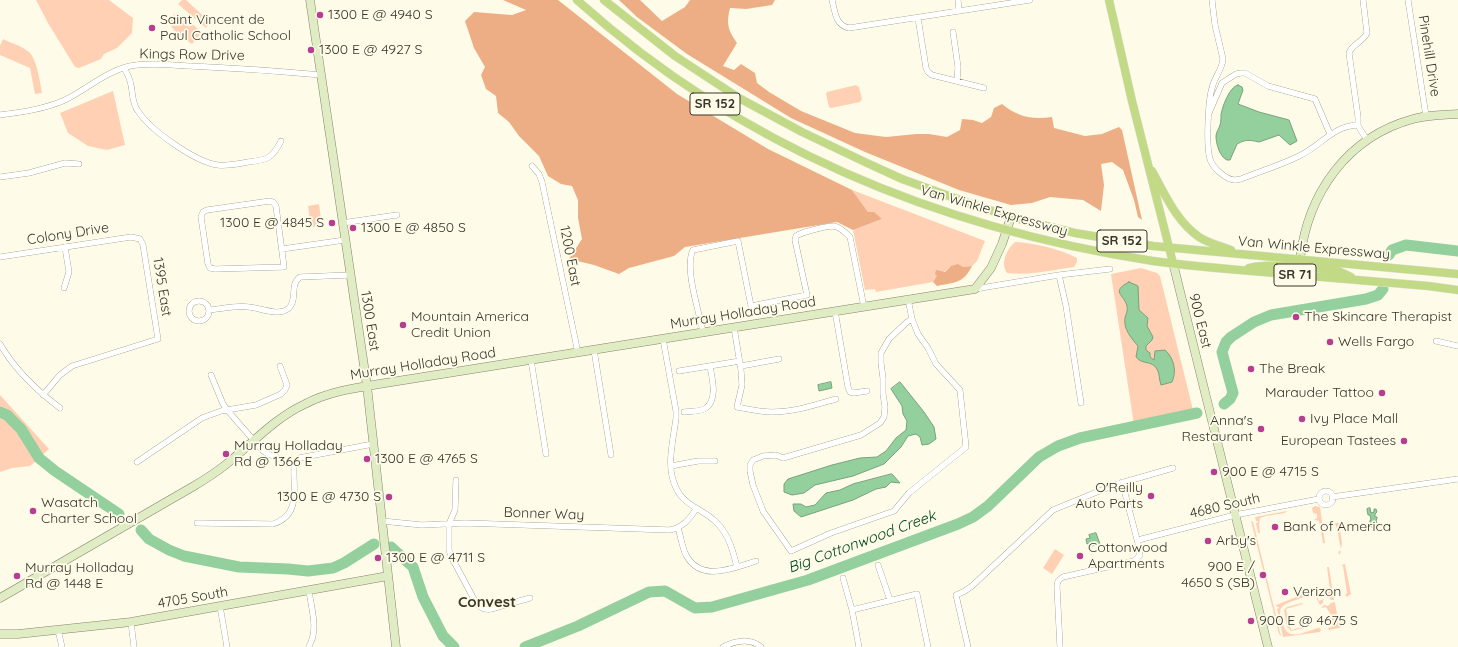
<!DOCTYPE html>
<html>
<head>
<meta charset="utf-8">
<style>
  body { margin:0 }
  canvas { display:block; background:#fefce8 }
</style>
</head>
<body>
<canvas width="1458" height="647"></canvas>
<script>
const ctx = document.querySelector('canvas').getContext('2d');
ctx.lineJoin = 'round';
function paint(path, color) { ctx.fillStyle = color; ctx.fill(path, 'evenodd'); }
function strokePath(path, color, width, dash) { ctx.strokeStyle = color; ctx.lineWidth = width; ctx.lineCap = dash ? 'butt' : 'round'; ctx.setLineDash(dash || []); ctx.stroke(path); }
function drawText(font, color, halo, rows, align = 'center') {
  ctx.font = font + ' Quicksand,sans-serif'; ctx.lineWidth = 3.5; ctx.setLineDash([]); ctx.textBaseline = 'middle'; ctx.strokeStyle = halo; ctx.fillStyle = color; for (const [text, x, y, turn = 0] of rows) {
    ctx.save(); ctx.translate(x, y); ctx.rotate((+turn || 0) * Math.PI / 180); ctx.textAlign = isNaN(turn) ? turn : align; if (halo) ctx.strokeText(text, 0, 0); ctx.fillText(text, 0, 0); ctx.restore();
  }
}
paint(new Path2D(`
  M36 0H109L133 18 132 33 117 48 104 54 101 59 79 68 75 67 48 23Z
  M182 0H186L210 22 206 28 178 4Z
  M174 14 189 27 192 24 202 32 192 44C183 38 175 33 169 23Z
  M3 39C11 43 22 46 29 52 37 60 40 82 42 93L35 94 30 68 0 55V46Z
  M856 85 859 87 862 99 860 102 831 108 829 107 826 94 827 92Z
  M113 91 125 145 107 150 88 146 68 133 60 113Z
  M847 188 985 241 977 261 972 266 963 267 951 266C945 272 938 275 933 282L876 292 875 289 865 290 853 230 882 219 868 212 852 190Z
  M319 204 322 226 311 227 308 206Z
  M1015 242C1036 243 1059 249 1077 258V262L1074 267C1052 270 1029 276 1007 273 1000 263 1007 249 1015 242Z
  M1141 268 1157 273 1160 276 1194 414 1134 425 1111 274Z
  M0 395 49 449 30 466 12 468 0 472Z
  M1315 506 1320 507 1325 543H1323L1319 521 1314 520 1317 518V514L1313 513 1312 508Z
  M1287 511 1285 513 1266 516 1260 518 1259 524 1260 533H1258L1256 523 1258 522V521H1256L1255 517Z
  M1251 521 1253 522 1281 636 1279 634Z
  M1335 523H1339L1342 543 1340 555 1338 552 1341 550 1337 529Z
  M1055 549 1064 555 1052 574 1043 568Z
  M1345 564 1351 594 1347 597 1345 595 1347 593 1343 566 1341 565Z
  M1327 567H1329L1334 600H1331L1329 598H1325L1323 600V603L1320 605 1316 597 1317 596 1319 601 1328 597 1326 592 1330 590Z
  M1304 594 1305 596C1297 601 1286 601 1281 608 1279 613 1281 618 1283 624 1288 642 1304 632 1318 628H1320L1321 630 1320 632 1283 637 1277 609 1279 608V607H1277L1276 605Z
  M1335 602 1338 621 1342 622V626L1339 628 1329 630 1328 628 1332 627 1331 620H1327L1326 619 1331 615 1326 607 1321 608 1324 605 1328 606 1331 603Z
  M1302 603 1303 604 1286 609 1291 630 1307 626 1308 627 1291 631 1287 627 1284 610 1287 607Z`), '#ffd0b3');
paint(new Path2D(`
  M503 0H558L677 94 768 149 852 190 868 212H874L882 219 853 230 837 222 685 247 674 256 629 268 619 274 594 265 569 259 582 239 578 218V200L572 186 561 184 548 176 539 156 519 136 509 122 498 113 496 96 486 89 481 75 485 67 474 48 465 21 474 12 512 15 526 10Z
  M619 0H640L662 21 685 7 690 0H775L772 5 746 9 730 8C726 24 728 30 737 43L723 66 734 70 741 64 755 73 757 83 769 92 801 111 855 133 886 137 916 134H929L947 137 960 130 962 119 973 120 982 123 991 117 994 108 1002 104C1018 117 1032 120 1052 117L1054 128 1085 136 1102 134 1119 127 1122 130 1142 220 1138 217 1134 200 1123 170 1112 162 1101 164 1104 185 1101 211 1083 200 1050 197 1032 203 1011 205 959 190 865 152 791 118 687 54 637 17Z
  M958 264 963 267 972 266C963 284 955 282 937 286L933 282 937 276 935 274 936 270 945 272 951 266Z`), '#eeae85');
const water = new Path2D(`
  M1238 85 1242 87 1243 90 1238 104 1259 112 1289 120 1297 141 1290 145 1279 135 1259 142C1250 140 1246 139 1237 144L1230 160H1227C1220 157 1216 144 1216 136 1216 132 1219 129 1220 125 1221 122 1221 118 1221 115 1222 107 1230 86 1238 85Z
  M1129 282 1138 286 1139 310 1148 318 1147 326 1153 337 1152 340 1146 346V350L1150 353V357L1154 360 1155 351 1165 350C1174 358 1177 371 1172 382L1161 385C1159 380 1160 374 1157 369 1152 360 1142 365 1136 357L1138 346C1132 339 1123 329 1125 318 1126 314 1128 311 1127 306 1124 294 1110 292 1129 282Z
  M831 382 832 388 819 391 818 385Z
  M900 382 924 412 934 427 936 439 929 444 922 445 920 437 916 434 908 436 901 447 884 464 853 476 815 485 804 493 792 495 784 492V484L788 479 832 465 860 458 877 457 886 451 896 438 906 430 907 421 903 414 902 406 891 389Z
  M892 474 900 483 891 482 886 487 876 489 853 500 801 517 794 511 793 504H801L806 507 815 505 826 493 840 490 853 484Z
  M1370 508 1371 513 1374 512V509H1376L1377 512 1375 514V517H1377V519L1376 520 1378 526 1370 527V520H1371L1370 515H1368L1367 509Z
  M1096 533 1100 544 1092 546 1091 543 1087 544 1086 539 1090 538 1089 535Z`);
paint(water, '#94d09d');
strokePath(water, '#78a27b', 1);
strokePath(new Path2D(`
  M1389 255 1392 250 1406 245 1458 251
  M1224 404 1230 399 1233 393 1222 352 1226 342 1231 337 1254 322 1271 315 1366 299 1378 295 1383 289
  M0 412 7 415 21 429 39 458 55 471 119 514
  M141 530 149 539 169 550 184 556 239 567 288 569 308 571 333 568 344 563 374 544
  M391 547 413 567 423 597 443 636 454 647
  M525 647 578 626 649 592 665 591 695 608 712 607 808 580 958 524 973 517 988 506 1039 457 1058 446 1080 438 1197 413`), '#94d09d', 11);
const street = new Path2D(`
  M832 0C835 11 835 25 849 28L1030 0
  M958 0 959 11
  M1212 0 1215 25 1223 59C1222 70 1214 78 1212 88 1208 101 1206 146 1210 159 1212 167 1226 180 1235 180 1237 180 1239 179 1241 179 1261 171 1281 165 1299 156 1321 146 1332 126 1358 125
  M1363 0 1367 33C1363 42 1352 44 1349 53L1358 117V125L1360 129 1367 140
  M1408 0 1426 116
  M918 18 926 68 928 72 932 75 984 88
  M953 32 958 67 957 81
  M124 68C127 73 130 79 131 85 133 94 132 104 138 111 150 130 195 162 218 165 228 166 238 164 248 162 267 160 272 159 281 141
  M1209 113 1222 83 1236 74 1241 73H1245L1268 86 1315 99 1330 134
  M0 115C22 112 45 109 65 100 87 89 105 72 130 66 149 62 170 65 190 66 234 68 277 71 321 75
  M532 166 539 174 542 182 578 353
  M0 177 29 173 65 163 79 164
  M270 201 273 202 276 206 284 267 215 269 210 268 208 264 201 217 203 212 207 210Z
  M342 223 397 215
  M282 249 345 240
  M0 257 131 237 140 239 143 245 158 339 72 366 60 375 43 395
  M1059 275 1066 306 1081 403
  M64 288 69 272 65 247
  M975 289 1059 275 1110 269
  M908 299 912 319 918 334 928 348 936 364 960 390 966 447 909 493 894 511 831 533 791 551 763 511 753 485 750 471V465L753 460 763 456 776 455 783 458 861 435 880 423 884 417 885 407 883 394V378L881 363V353L889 339 907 322 912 319
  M189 311a10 10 0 1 1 20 0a10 10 0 1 1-20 0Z
  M209 310C222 309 236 305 249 307 261 308 279 317 289 308 298 299 289 285 300 277L350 275
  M835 311 848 387 850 392 854 393 867 391
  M734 327 741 370 742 385 737 407C748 409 760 412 772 412 794 412 815 405 836 399
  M703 332C699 311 684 268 693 250L738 241 751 306 807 295 795 240 796 236C802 232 826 226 834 226 839 227 846 233 850 237L864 307
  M663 339 676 411V418C674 435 668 459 672 476 679 507 699 505 717 523 729 535 733 551 737 567
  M1436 341 1458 346
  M0 344C15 370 36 390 60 408
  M594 350 611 455
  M531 360 546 454
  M741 366 779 359
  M679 371 740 361
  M211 375 223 404 228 411 263 451 268 454 294 464
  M684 412C691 411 701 412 706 408 718 399 712 378 710 366
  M137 462 202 418 221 411 256 405 281 394 285 390 287 385 280 366
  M671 466 698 461H715
  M456 480 455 510 449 524V550L452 558 476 603C481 608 484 610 491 609L530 598
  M1319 498a7 7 0 1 1 14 0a7 7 0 1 1-14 0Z
  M1332 497 1458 479
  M382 521 422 525 465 523 670 530C683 527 689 520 696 509
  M197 523 273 524C301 515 293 489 294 468V464L299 458 373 444
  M678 528C681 537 682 547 686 555 701 583 734 568 756 561
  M1138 540 1235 515 1319 499
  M878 565 890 600
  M843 578 852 610 859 647
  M220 606 227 647
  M852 610 917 594 928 647
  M131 622 134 647
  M58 630 62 647
  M309 646C319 630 311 608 309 590
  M723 647C735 641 749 637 761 647
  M968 647 956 595 965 591 972 586 1053 510 1114 485 1173 468
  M1060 647 1057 587C1057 582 1058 580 1063 577L1134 561 1140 555 1139 547 1122 482`);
const secondary = new Path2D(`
  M310 0 367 386 396 647
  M1300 259C1308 193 1347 137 1413 119 1427 115 1443 115 1458 114
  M1173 263 1268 647
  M0 598 194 486C204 480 215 473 224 466 251 445 273 419 305 404 328 392 354 388 379 384L975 289 991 268 1002 244 1011 217
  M0 634H18L131 622 388 576`);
const primary = new Path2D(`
  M577 0C739 146 938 228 1153 261 1189 266 1226 269 1263 272 1318 277 1373 281 1428 286L1458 290
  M604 0 675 56 739 98 802 132 867 163 902 179 974 205 1011 217 1075 233 1153 246 1458 274
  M1109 0 1132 101 1173 263
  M1152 171C1165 194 1176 221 1199 237 1208 243 1220 246 1231 250
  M1301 260C1311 270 1323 268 1337 271 1341 272 1347 275 1351 277
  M1249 268C1253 267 1258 266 1262 266 1277 265 1288 269 1300 259`);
strokePath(street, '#87846e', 6);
strokePath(secondary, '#87846e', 9);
strokePath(primary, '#e3e3e2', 9);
strokePath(street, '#fff', 5.5);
strokePath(secondary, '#e0ecc3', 8);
strokePath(primary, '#c2da86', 8);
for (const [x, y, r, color] of [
  [320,15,4,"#b63d92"],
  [152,28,4,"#b63d92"],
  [311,50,4,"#b63d92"],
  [332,223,4,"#b63d92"],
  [353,228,4,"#b63d92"],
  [1296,317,4,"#b63d92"],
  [403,325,4,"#b63d92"],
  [1330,342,4,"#b63d92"],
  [1251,369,4,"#b63d92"],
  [1382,393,4,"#b63d92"],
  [1302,419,4,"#b63d92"],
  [1261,429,4,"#b63d92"],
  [1404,441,4,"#b63d92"],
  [226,454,4,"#b63d92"],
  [367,459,4,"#b63d92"],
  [1214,472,4,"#b63d92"],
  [1151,496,4,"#b63d92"],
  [389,497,4,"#b63d92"],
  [33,511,4,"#b63d92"],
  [1275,527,4,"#b63d92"],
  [1208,541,4,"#b63d92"],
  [1080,556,4,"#b63d92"],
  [378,558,4,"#b63d92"],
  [1263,575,4,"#b63d92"],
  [17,576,4,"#b63d92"],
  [1285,592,4,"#b63d92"],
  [1251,621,4,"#b63d92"]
]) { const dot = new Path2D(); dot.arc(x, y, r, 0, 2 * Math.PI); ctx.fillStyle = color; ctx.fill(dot); strokePath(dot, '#fefce8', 1.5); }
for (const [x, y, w] of [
  [715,104,50],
  [1122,241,50],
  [1295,275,42]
]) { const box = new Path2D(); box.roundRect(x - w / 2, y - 11, w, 22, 3); ctx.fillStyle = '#fefce8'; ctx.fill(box); strokePath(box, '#38362d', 1); }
drawText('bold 13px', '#38362d', null, [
  ["SR 152",715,104],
  ["SR 152",1122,241],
  ["SR 71",1295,275]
]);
drawText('14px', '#38362d', '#fefce8', [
  ["1300 E @ 4940 S",328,15],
  ["Saint Vincent de",160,20],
  ["Paul Catholic School",160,36],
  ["1300 E @ 4927 S",319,50],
  ["1300 E @ 4845 S",324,223,"right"],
  ["1300 E @ 4850 S",361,228],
  ["Mountain America",411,317],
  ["Credit Union",411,333],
  ["The Skincare Therapist",1304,317],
  ["Wells Fargo",1338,342],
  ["The Break",1259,369],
  ["Marauder Tattoo",1374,393,"right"],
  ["Ivy Place Mall",1310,419],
  ["Anna's",1253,421,"right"],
  ["Restaurant",1253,437,"right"],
  ["European Tastees",1396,441,"right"],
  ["Murray Holladay",234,446],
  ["Rd @ 1366 E",234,462],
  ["1300 E @ 4765 S",375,459],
  ["900 E @ 4715 S",1222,472],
  ["O'Reilly",1143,488,"right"],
  ["Auto Parts",1143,504,"right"],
  ["1300 E @ 4730 S",381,497,"right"],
  ["Wasatch",41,503],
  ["Charter School",41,519],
  ["Bank of America",1283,527],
  ["Arby's",1216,541],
  ["Cottonwood",1088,548],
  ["Apartments",1088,564],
  ["1300 E @ 4711 S",386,558],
  ["900 E /",1255,567,"right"],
  ["4650 S (SB)",1255,583,"right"],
  ["Murray Holladay",25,568],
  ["Rd @ 1448 E",25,584],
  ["Verizon",1293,592],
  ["900 E @ 4675 S",1259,621]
], 'left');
drawText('14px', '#38362d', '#fefce8', [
  ["Kings Row Drive",192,55,1],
  ["Pinehill Drive",1429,56,81],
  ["Van Winkle Expressway",994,211,16],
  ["Colony Drive",68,234,-9],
  ["Van Winkle Expressway",1314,248,5],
  ["1200 East",570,256,79],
  ["1395 East",162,287,81],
  ["Murray Holladay Road",743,313,-9],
  ["1300 East",370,321,81],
  ["900 East",1200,321,76],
  ["Murray Holladay Road",423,364,-9],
  ["4680 South",1225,506,-13],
  ["Bonner Way",544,514,2],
  ["4705 South",193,598,-10]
]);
drawText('italic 15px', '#02481a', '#fefce8', [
  ["Big Cottonwood Creek",862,542,-20]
]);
drawText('bold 15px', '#3d3a27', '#fefce8', [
  ["Convest",487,602]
]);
</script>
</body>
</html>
